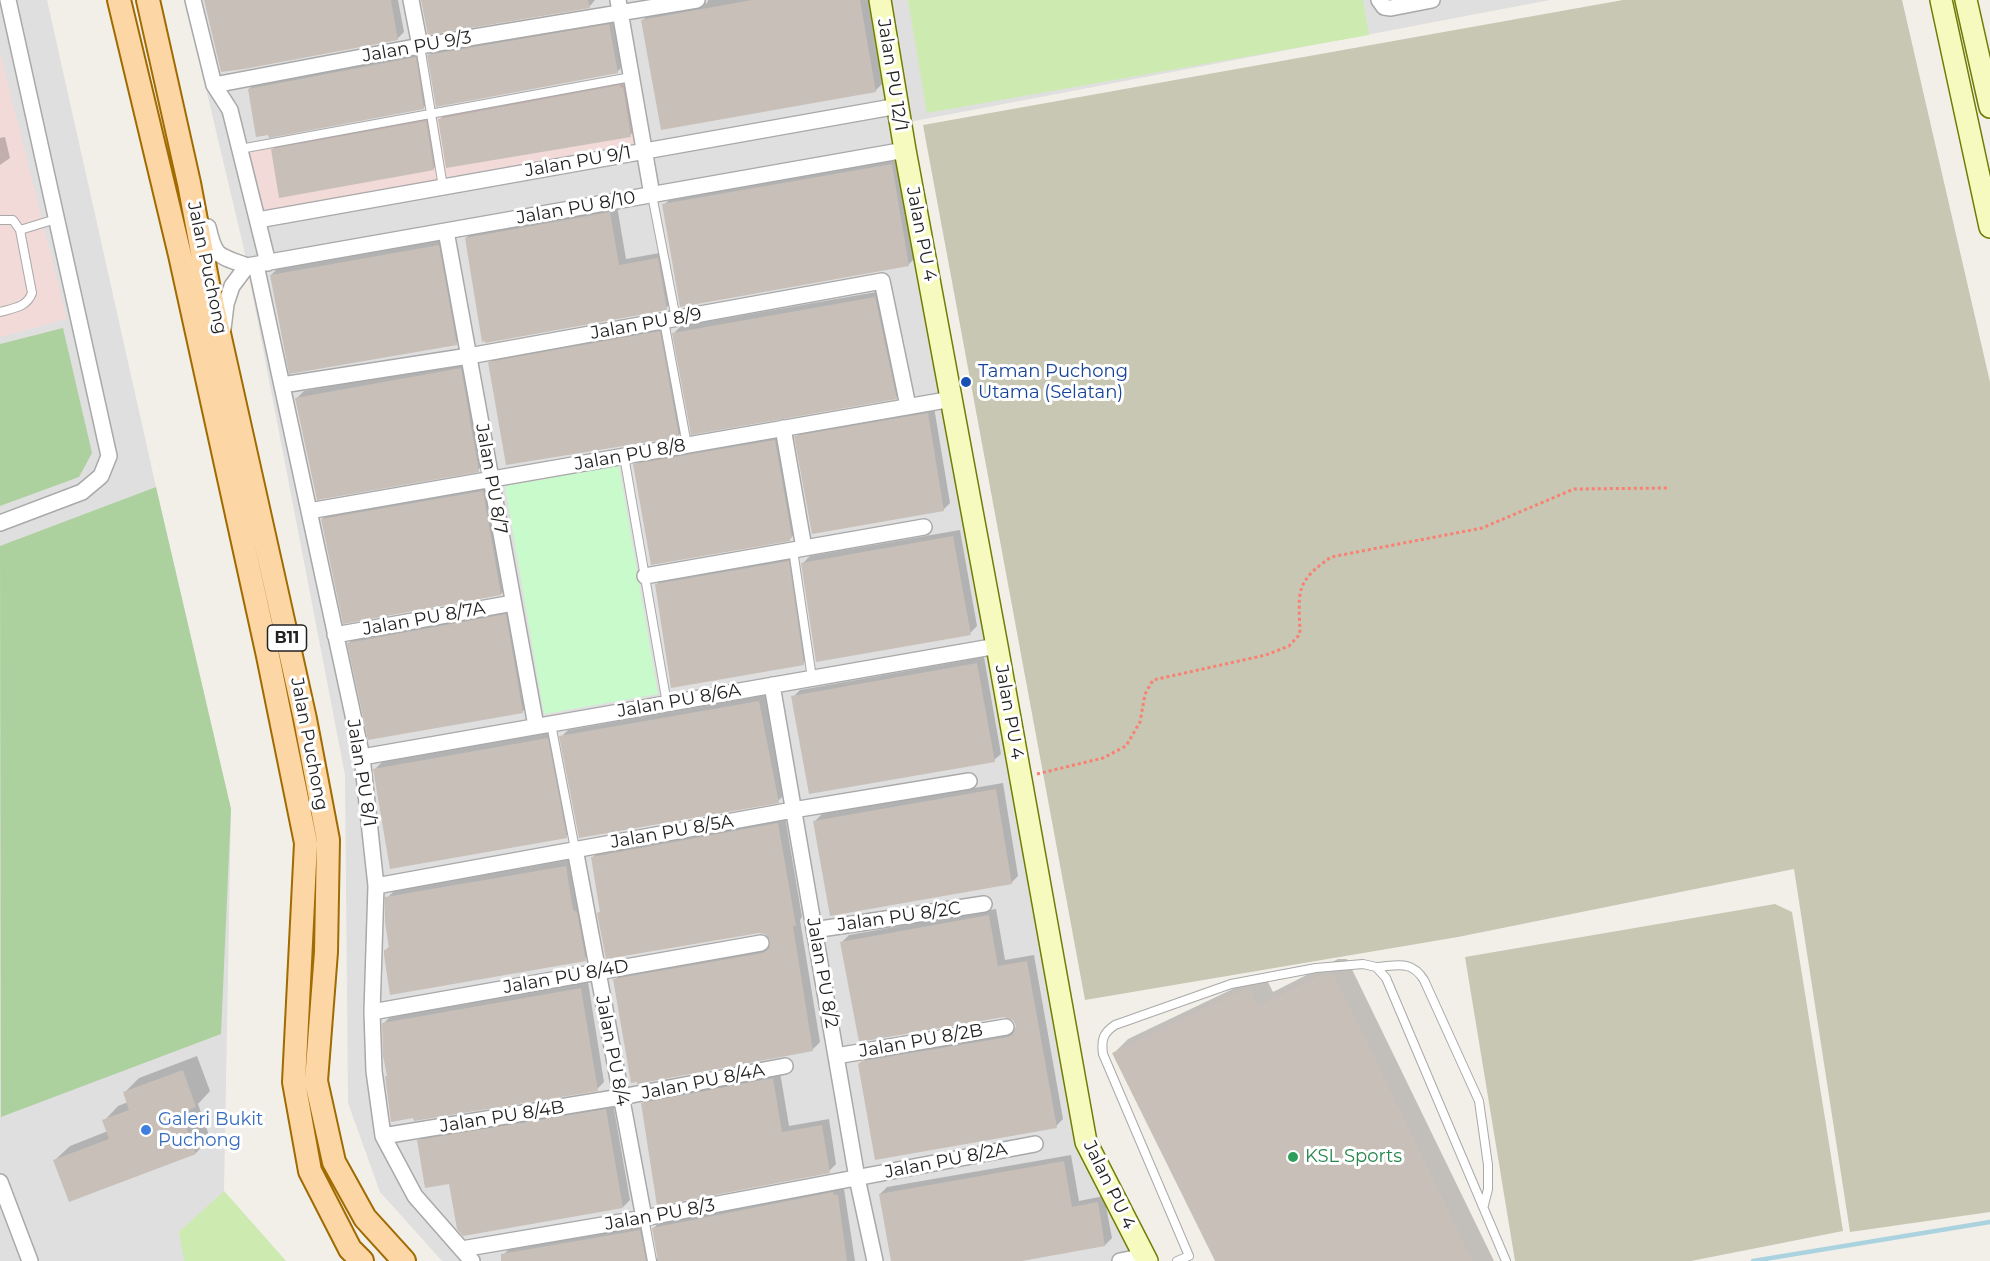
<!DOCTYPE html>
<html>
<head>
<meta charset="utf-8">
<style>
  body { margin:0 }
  canvas { display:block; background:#f2efe9 }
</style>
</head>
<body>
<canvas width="1990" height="1261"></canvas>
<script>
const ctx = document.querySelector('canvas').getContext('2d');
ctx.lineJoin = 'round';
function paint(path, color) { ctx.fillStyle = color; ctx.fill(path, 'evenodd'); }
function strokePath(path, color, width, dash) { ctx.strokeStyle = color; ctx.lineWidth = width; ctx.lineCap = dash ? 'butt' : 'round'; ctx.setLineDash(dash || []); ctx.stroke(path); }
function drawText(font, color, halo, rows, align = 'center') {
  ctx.font = font + ' Montserrat,sans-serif'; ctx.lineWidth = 6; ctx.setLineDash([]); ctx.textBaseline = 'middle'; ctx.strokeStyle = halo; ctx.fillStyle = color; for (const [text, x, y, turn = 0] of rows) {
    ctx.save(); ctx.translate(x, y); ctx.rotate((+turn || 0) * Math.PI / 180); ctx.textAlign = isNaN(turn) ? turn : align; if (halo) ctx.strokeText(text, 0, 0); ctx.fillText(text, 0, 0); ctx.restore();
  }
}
paint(new Path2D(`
  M0 0H47L156 487 231 809 224 1191 286 1261H0Z
  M185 0H1550L904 123 1097 1144 1157 1261H442L380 1192 348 1103 345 775 243 245Z`), '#e0dfdf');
paint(new Path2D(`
  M0 52 67 319 0 337Z
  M626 82 636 144 264 211 247 151Z`), '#f2dad9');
paint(new Path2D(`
  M1623 0H1902L1990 382V1212L1850 1232 1794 869 1458 937 1085 1000 923 125Z
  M1775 904 1792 912 1843 1231 1691 1261H1515L1465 957Z`), '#c7c7b4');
paint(new Path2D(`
  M908 0H1363L1369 35 927 113Z
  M224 1191 286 1261H184L179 1232Z`), '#cdebb0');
paint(new Path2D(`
  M63 328 92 453 79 477 0 506V344Z
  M156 487 231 809 221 1034 1 1117 0 546Z`), '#add19e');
paint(new Path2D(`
  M619 466 658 694 544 714 505 486Z`), '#c8facc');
paint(new Path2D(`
  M206 0H398L404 32 397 39Z
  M423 0H595L589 7Z
  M708 0H868L882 84 875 91 662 128 643 20 650 13 707 3Z
  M616 18 624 65 617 72 429 55 436 48Z
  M422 51 430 101 423 108 270 133 249 89 256 82Z
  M627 79 637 128 630 135 440 119 447 112Z
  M433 115 440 162 433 169 272 150 279 143Z
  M5 137 10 158 0 165V138Z
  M899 158 915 258 908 265 664 205 671 198Z
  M617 206 626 259 665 252 673 301 666 308 466 238 473 231Z
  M445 239 463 336 456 343 271 275 278 268Z
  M882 291 903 390 896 397 674 333 681 326Z
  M666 325 686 428 679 435 490 363 497 356Z
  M467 362 485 463 478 470 297 398 304 391Z
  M934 407 950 503 943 510 796 437 803 430Z
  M782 434 796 532 790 539 635 465 642 458Z
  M490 485 508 587 501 594 322 519 329 512Z
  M960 530 977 626 970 633 803 563 810 556Z
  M795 555 810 657 803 663 656 585 663 578Z
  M512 608 529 705 522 712 349 643 356 636Z
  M984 657 1001 754 994 760 793 697 800 690Z
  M766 695 785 794 778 801 561 737 568 730Z
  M554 732 573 829 566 836 375 769 382 762Z
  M1003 783 1018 876 1011 883 815 821 822 814Z
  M785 816 802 917 800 920 820 1042 813 1049 615 980 622 973 771 946 772 940 766 933 759 932 607 958 598 913 602 910 593 857 600 850Z
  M572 859 592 952 585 959 385 951 390 946 387 898 394 891Z
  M996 909 1005 960 1034 955 1063 1119 1056 1126 860 1064 870 1055 1016 1030 1017 1026 1014 1019 842 942 849 935Z
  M1338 959H1347L1494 1261H1216L1114 1053 1128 1039 1264 974 1273 992Z
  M588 982 604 1082 597 1089 386 1077 388 1075 384 1023 391 1016Z
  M197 1056 210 1091 198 1104 210 1138 196 1153 70 1200 55 1160 70 1146 108 1131 104 1121 118 1106 128 1102 124 1093 139 1078Z
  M780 1072 789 1126 829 1119 836 1164 829 1171 642 1104 649 1097Z
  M613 1103 630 1200 623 1207 450 1182 419 1141 426 1134Z
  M1071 1155 1079 1201 1104 1196 1112 1238 1105 1245 1013 1261H892L880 1194 887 1187Z
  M840 1186 841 1189H844L855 1261H504L503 1255 510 1248 647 1224 653 1255 659 1260 654 1228 660 1221Z`), '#0003');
strokePath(new Path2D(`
  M1753 1261 1990 1222`), '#aad3df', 4.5);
paint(new Path2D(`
  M204 0H391L398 40 244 69 221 72Z
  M421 0H588L590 8 428 35Z
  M752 0H860L876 92 661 130 641 20Z
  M609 24 618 73 436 107 427 55Z
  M416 57 424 109 269 138 268 135 256 137 248 89Z
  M620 85V88L623 87 631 137 446 168 438 119Z
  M426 121 434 170 279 198 271 149Z
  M892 164 909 266 680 307 662 204Z
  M610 212 619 265 658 258 667 310 485 343V341L482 342 465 238Z
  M439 245 457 345 289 374 270 275Z
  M875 297 897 399 691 435 672 333Z
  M660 331 679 437 506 465 488 362Z
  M461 368 479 472 317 500 295 398Z
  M928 413 944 511 812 534 794 436Z
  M775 440 792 538H790V541L651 565 633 464Z
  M483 491 501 595 343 624 321 519Z
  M953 536 971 635 816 662 801 563Z
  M789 561 804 665 671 688 655 584Z
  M506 614 523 713 368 740 347 643Z
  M977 663 995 762 809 794 791 696Z
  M759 701 779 803 579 838 559 736Z
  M548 738 567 838 390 869 373 769Z
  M996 789 1012 884 830 916 813 821Z
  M778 823 796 926H793L813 1051 637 1084V1082L631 1083 613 979 763 953 770 947V941L765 934 759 933 606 959 597 913 600 912 591 857Z
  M566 866 573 910 577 912 586 961 390 995 384 955V950L389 949 385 922V897Z
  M989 915 998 966 1027 961 1057 1128 875 1160 858 1064 862 1061 1008 1037 1013 1034 1016 1026 1013 1020 1004 1017 859 1042 840 942Z
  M1333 973 1473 1261H1215L1112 1053 1249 987 1258 1006 1322 974Z
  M581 988 598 1091 414 1121 413 1118 391 1122 385 1076H387L383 1056 382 1023Z
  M183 1070 196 1107 181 1113 196 1154 69 1202 53 1160 109 1139 102 1120 129 1110 123 1092Z
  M773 1078 782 1132 822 1125 830 1173 657 1206 641 1103Z
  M606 1109 623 1208 463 1236 457 1229 449 1184 425 1188 417 1140Z
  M1064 1161 1072 1207 1098 1202 1105 1246 1022 1261H891L879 1194Z
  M833 1192 834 1195H838L847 1261H658L652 1228Z
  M640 1230 646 1261H501V1254Z`), '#c7bfb8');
const lane = new Path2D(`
  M420 46 443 187
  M240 149 631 77
  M652 195 676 319
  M0 220H13L20 230 32 293C27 307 14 308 0 312
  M20 230 56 219
  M664 321 687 445
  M624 456 667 704
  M793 550 812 678
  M551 724 575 849
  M1376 967C1396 966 1411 959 1424 980L1479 1101 1488 1165V1189L1484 1205
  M644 1218 652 1261
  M1177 1261 1189 1256 1103 1054C1101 1040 1103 1033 1115 1025L1231 984 1316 968 1363 964 1376 967 1386 978 1506 1261`);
const street = new Path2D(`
  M193 0 214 85 230 110 268 263
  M411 0 420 46
  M618 0 652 195
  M1379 0 1384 7 1391 8 1432 0
  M214 85 420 46 697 0
  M258 220 898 106
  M208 227C215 258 218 255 247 266L905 150
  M446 231 536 726
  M256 265 362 757 376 886 372 1012 374 1071 383 1136 415 1196 472 1261
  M223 329 226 304 232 286 247 266
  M282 385 469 356 882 281 908 406
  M783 428 804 548
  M309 511 952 399
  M0 523 82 492 101 476 109 456 8 0
  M645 576 924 527
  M335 635 513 603
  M772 685 857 1178 875 1261
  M362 757 997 646
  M575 849 644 1218
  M376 886 793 810 969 781
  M814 930 984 904
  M372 1012 761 943
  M836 1056 1006 1027
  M383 1136 621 1097 785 1066
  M0 1182 30 1261
  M462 1249 644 1218 1035 1144
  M1120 1261 1145 1256`);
const secondary = new Path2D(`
  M880 0 905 150 997 646 1086 1142 1147 1261
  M1941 0 1990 227
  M1966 0 1990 107`);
const primary = new Path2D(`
  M119 0 180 255 268 656 306 843 294 1082 310 1171 350 1249 362 1261
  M148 0 189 183 208 284 305 719 328 840 326 952 316 1081 334 1162 365 1218 404 1261`);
strokePath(lane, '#a9a9a9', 10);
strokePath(street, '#a9a9a9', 18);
strokePath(secondary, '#707d05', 24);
strokePath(primary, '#a06b00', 26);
strokePath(new Path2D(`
  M1037 774 1103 758 1126 746 1140 722 1145 694 1153 680 1266 655 1289 646 1300 634C1299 591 1294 583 1331 557L1482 528 1574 489 1669 488`), '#fa8072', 3, [3, 3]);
strokePath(lane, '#fff', 8);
strokePath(street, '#fff', 15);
strokePath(secondary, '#f7fabf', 21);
strokePath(primary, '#fcd6a4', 22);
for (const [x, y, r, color] of [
  [966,382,6,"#1a4fb4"],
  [146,1130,6,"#3f7fe0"],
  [1293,1157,6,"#2e9e5b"]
]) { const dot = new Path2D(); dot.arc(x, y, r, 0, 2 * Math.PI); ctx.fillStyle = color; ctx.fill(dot); strokePath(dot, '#fff', 2); }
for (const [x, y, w] of [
  [287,638,39]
]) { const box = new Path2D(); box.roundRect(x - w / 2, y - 13, w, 26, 4.5); ctx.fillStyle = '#fff'; ctx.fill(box); strokePath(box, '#222', 1.5); }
drawText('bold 16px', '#222', null, [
  ["B11",287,638]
]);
drawText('18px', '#222', '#fff', [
  ["Jalan PU 9/3",417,47,-10],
  ["Jalan PU 12/1",892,75,81],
  ["Jalan PU 9/1",578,162,-10],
  ["Jalan PU 8/10",576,208,-10],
  ["Jalan PU 4",921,234,79],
  ["Jalan Puchong",207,268,78],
  ["Jalan PU 8/9",646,324,-10],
  ["Jalan PU 8/8",630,455,-10],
  ["Jalan PU 8/7",491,479,80],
  ["Jalan PU 8/7A",424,619,-10],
  ["Jalan PU 8/6A",679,701,-10],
  ["Jalan PU 4",1009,712,80],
  ["Jalan Puchong",309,744,79],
  ["Jalan PU 8/1",361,773,81],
  ["Jalan PU 8/5A",672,832,-10],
  ["Jalan PU 8/2C",899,917,-8],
  ["Jalan PU 8/2",822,973,80],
  ["Jalan PU 8/4D",566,977,-10],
  ["Jalan PU 8/2B",921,1041,-10],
  ["Jalan PU 8/4",612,1051,79],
  ["Jalan PU 8/4A",703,1082,-11],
  ["Jalan PU 8/4B",502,1117,-9],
  ["Jalan PU 8/2A",946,1161,-11],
  ["Jalan PU 4",1109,1185,64],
  ["Jalan PU 8/3",660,1215,-10]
]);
drawText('18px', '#164399', '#fff', [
  ["Taman Puchong",978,372],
  ["Utama (Selatan)",978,393]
], 'left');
drawText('18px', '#366cbe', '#fff', [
  ["Galeri Bukit",158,1120],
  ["Puchong",158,1141]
], 'left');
drawText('18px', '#27864d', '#fff', [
  ["KSL Sports",1305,1157]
], 'left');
</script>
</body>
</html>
